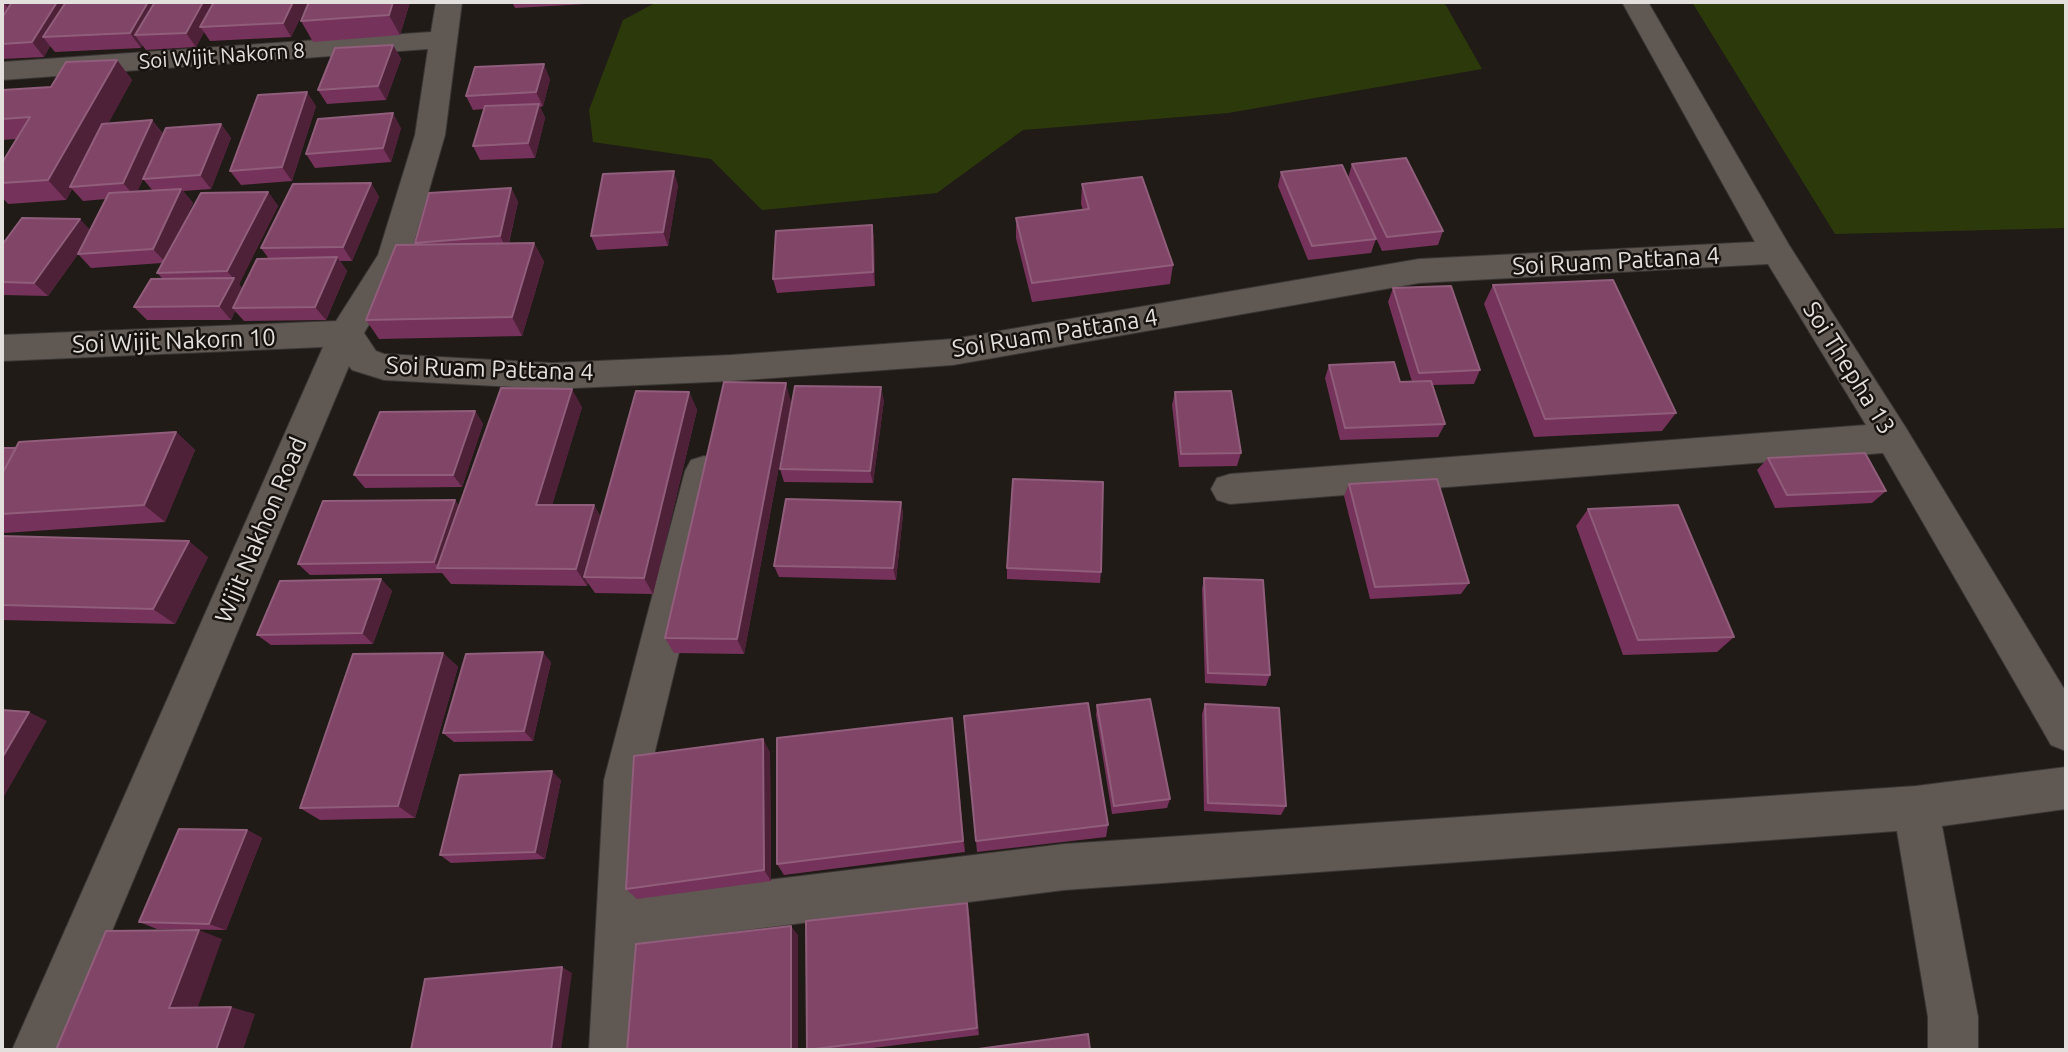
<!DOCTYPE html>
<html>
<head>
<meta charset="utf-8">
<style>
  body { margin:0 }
  #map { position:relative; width:2068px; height:1052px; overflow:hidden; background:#201b17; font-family:Ubuntu,sans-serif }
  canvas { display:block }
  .frame { position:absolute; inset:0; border:4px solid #e3dfdc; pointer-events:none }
</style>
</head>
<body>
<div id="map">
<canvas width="2068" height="1052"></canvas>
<div class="frame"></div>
</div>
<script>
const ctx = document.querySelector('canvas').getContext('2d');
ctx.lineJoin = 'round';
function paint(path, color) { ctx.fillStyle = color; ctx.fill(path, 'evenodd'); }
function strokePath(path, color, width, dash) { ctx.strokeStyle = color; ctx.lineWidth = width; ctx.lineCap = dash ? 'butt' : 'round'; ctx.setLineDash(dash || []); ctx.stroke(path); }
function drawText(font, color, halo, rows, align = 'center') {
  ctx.font = font + ' Ubuntu,sans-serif'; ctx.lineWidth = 5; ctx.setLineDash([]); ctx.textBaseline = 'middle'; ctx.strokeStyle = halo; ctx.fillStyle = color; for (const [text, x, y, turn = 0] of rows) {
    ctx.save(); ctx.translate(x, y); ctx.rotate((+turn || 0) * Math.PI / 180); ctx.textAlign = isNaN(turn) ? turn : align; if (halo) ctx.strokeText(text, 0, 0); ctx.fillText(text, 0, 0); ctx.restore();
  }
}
paint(new Path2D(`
  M657 2H1444L1482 69 1228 113 1023 130 937 193 762 210 711 159 593 142 589 110 623 20Z
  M1692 2H2066V228L1835 234Z`), '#2c3a0b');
const minor = new Path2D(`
  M436 2H462L445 135 410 256 364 333 376 351 384 354 552 363 731 355 953 339 1419 259 1755 242 1622 2H1648L1789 245 1906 428 2066 692V751L2051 745 1883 453 1230 504 1217 500 1211 489 1217 478 1230 474 1866 425 1768 264 1419 283 953 365 731 381 552 389 384 380 352 370 349 366 62 1050H12L323 347 2 361V335L336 321 378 255 415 135 428 49 2 80V62L431 32Z
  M704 456 717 460 723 471 648 780 644 895 1064 844 1916 786 2066 767V809L1942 826 1978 1017V1050H1928V1017L1897 831 1064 890 643 943 639 1050H589L604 780 685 471 691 460Z`);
strokePath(minor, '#3a3634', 2);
paint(minor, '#5f5853');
paint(new Path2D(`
  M2 2H65L66 3V2H308L291 37 210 41 204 32 196 47 146 50 142 45 141 48 55 52 50 46 44 57 2 59Z
  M309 2H410L400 35 313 42 301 21Z
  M512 2H604V3L515 8Z
  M393 45 401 59 386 100 327 104 318 90Z
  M117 60 132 80 108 123 152 120 163 134 221 124 231 138 211 189 183 191 193 203 179 233 268 192 278 206 239 284 242 289 269 259 261 248 371 183 379 197 352 261H340L347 271 326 320 244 321 235 311 231 320H147L134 307 163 279 157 273 162 263 91 268 78 254 48 296 2 295V245L90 230 106 199 83 201 72 189 66 200 8 204 2 197V163L16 139 2 140V90L51 87ZM143 179 153 191 137 192Z
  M550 79 543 106 540 107 545 118 535 158 480 160 473 146 484 109 473 110 466 96Z
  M316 106 292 181 241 185 230 171Z
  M401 128 391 162 315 168 306 154Z
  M1352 164 1443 231 1438 245 1382 251 1360 204 1376 239 1371 253 1308 260 1278 186 1281 172 1348 178Z
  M1082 184 1173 265 1170 284 1032 302 1016 238V218L1083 210 1081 204Z
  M678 185 668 246 597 250 591 236Z
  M511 188 518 202 509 243H534L544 262 522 336 379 339 366 320 417 245 415 243Z
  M872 225 874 239 875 286 777 293 773 279Z
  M1493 285 1676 413 1662 431 1534 437 1484 304Z
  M1393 288 1480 370 1474 384 1432 385 1445 424 1438 437 1340 440 1325 378 1329 365 1400 382H1412L1388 302Z
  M689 392 697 410 653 594 595 593 588 583 587 586 451 584 442 573 310 575 298 564 459 506 582 407 552 505H594L601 518Z
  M1175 392 1241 453 1237 466 1179 467 1172 405Z
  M884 400 873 483 784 482 780 469Z
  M791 402 744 654 674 653 665 638Z
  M475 411 483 424 462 487 365 488 354 475Z
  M176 432 195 450 165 522 5 533 2 531V448Z
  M1768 458 1886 491 1872 503 1775 508 1757 470Z
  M1349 484 1469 583 1461 594 1370 599 1344 496Z
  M901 502 903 514 896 580 779 577 774 566Z
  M1588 509 1734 637 1717 652 1623 655 1576 526Z
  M2 536 208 557 175 624 2 620Z
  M1007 568 1101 572 1100 583 1007 579Z
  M1204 578 1270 675 1266 686 1205 683 1202 589Z
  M381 579 392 591 373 644 271 645 257 635Z
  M443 653 458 667 415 818 320 820 300 808Z
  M551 662 533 741 454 742 443 733Z
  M1205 704 1286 806 1281 815 1204 811 1202 714Z
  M1097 705 1170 799 1167 808 1112 814 1096 715Z
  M952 718 965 852 784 875 777 864Z
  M763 739 770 753 771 881 637 899 626 889Z
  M561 780 545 859 451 863 440 855Z
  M1108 825 1106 837 977 852 976 841Z
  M247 830 262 838 226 930 157 929 139 922Z
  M967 903 969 913 979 1035 856 1050H807Z`), '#75325a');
paint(new Path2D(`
  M3 2H23L14 15Z
  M57 2H65L72 11 43 37 50 46 44 57 32 42Z
  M148 2H159L135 35 142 45 141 48 130 33Z
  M203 2H217L200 27 204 32 196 47 186 33Z
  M293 2H308L291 37 283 23Z
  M393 2H410L400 35 389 15Z
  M393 45 401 59 386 100 378 86Z
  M117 60 132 80 74 187H70L72 189 66 200 48 180Z
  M544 64 550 79 543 106 536 92Z
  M307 92 316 106 292 181 282 167Z
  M539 104 545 118 535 158 528 143Z
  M393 113 401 128 391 162 383 148Z
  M152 120 163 135 135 197 123 183Z
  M221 124 231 138 211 189 200 175Z
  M674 171 678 185 668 246 663 232Z
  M371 183 379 197 352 261 343 247Z
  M511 188 518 202 507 250 500 236Z
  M181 189 193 203 166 263 153 249Z
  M268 192 278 206 239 284 245 292 233 308 235 311 231 320 219 306 234 279 227 271Z
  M80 219 93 233 48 296 34 283Z
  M872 225 874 239 875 286 873 272Z
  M534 243 544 262 522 336 512 317Z
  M337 257 347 271 326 320 315 307Z
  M786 383 791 402 744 654 737 639Z
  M881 387 884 400 873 483 870 471Z
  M572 389 582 407 547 522 536 505Z
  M689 392 697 410 653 594 644 578Z
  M475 411 483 424 462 487 453 475Z
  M176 432 195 450 165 522 144 505Z
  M455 500 464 512 440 568 434 562Z
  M901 502 903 514 896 580 893 568Z
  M594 505 604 523 584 577 588 583 587 586 576 569Z
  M189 541 208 557 175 624 153 609Z
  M381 579 392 591 373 644 362 633Z
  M543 652 551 662 533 741 524 731Z
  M443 653 458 667 415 818 398 806Z
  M29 712 47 721 2 800V758Z
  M952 718 954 731 965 852 963 841Z
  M763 739 770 753 771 881 764 870Z
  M552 771 561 780 545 859 535 852Z
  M247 830 262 838 226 930 209 924Z
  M967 903 969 913 979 1035 977 1028Z
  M791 926 798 935V1050H791Z
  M199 930 222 939 195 1015 169 1008Z
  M562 967 572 973 561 1050H551Z
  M231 1007 255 1014 243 1050H216Z`), '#4e2139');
const building = new Path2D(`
  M12 2H57L32 42 2 44V18Z
  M66 2H148L130 33 43 37Z
  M155 2H203L186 33 135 35Z
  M214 2H293L283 23 200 27Z
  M309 2H393L389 15 301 21Z
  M393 45 378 86 318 90 335 48Z
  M117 60 48 180 2 183V163L30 117 2 119V90L51 87 66 62Z
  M544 64 536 92 466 96 475 67Z
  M307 92 282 167 230 171 258 95Z
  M539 104 528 143 473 146 485 106Z
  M393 113 383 148 306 154 318 119Z
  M152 120 123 183 70 187 102 124Z
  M221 124 200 175 143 179 166 128Z
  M1406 158 1443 231 1387 237 1352 164Z
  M1342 165 1376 239 1312 246 1281 172Z
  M674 171 663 232 591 236 603 174Z
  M1142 177 1173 265 1032 283 1016 218 1089 209 1082 184Z
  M371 183 343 247 261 248 293 184Z
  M511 188 500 236 415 243 429 193Z
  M181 189 153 249 78 254 109 193Z
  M268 192 227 271 157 273 201 193Z
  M22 218 80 219 34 283 2 282V245Z
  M872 225 873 272 773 279 776 231Z
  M534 243 512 317 366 320 396 245Z
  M337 257 315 307 233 308 257 259Z
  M234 278 219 306 134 307 151 279Z
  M1613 280 1676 413 1545 419 1493 285Z
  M1451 286 1480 370 1419 373 1393 288Z
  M1394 362 1400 382 1431 381 1445 424 1345 428 1329 365Z
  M724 382 786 383 737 639 665 638Z
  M795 386 881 387 870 471 780 469Z
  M501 388 572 389 536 505H594L576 569 437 568Z
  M636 391 689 392 644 578 584 577Z
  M1231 391 1241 453 1181 454 1175 392Z
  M475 411 453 475H354L380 412Z
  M176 432 144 505 2 514V474L19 442Z
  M2 448H16L2 474Z
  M1865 453 1886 491 1787 495 1768 458Z
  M1013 479 1103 482 1101 572 1007 568Z
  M1437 479 1469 583 1375 587 1349 484Z
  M786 499 901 502 893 568 774 566Z
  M455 500 434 562 298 564 323 501Z
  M1678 505 1734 637 1638 640 1588 509Z
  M2 536 189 541 153 609 2 605Z
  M1204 578 1263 580 1270 675 1208 673Z
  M381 579 362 633 257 635 280 581Z
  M543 652 524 731 443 733 466 654Z
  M443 653 398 806 300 808 353 654Z
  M1150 699 1170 799 1114 806 1097 705Z
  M1088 703 1108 825 976 841 964 716Z
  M1205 704 1279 708 1286 806 1208 803Z
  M2 710 29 712 2 758Z
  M952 718 963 841 777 864V738Z
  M763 739 764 870 626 889 634 756Z
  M552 771 535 852 440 855 460 775Z
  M179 829 247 830 209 924 139 922Z
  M967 903 977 1028 807 1050 806 921Z
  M791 926V1050H627L636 944Z
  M199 930 169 1008 231 1007 216 1050H56L106 931Z
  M562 967 551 1050H411L425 979Z
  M1088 1034 1090 1050H971Z`);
paint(building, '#814568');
strokePath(building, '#905d7a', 2);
drawText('21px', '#e3dfdc', '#17120e', [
  ["Soi Wijit Nakorn 8",222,56,-4]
]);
drawText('24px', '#e3dfdc', '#17120e', [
  ["Soi Ruam Pattana 4",1616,261,-3],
  ["Soi Ruam Pattana 4",1055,333,-9],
  ["Soi Wijit Nakorn 10",174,341,-2],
  ["Soi Thepha 13",1849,368,58],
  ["Soi Ruam Pattana 4",490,369,2],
  ["Wijit Nakhon Road",261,530,-67]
]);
</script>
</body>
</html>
